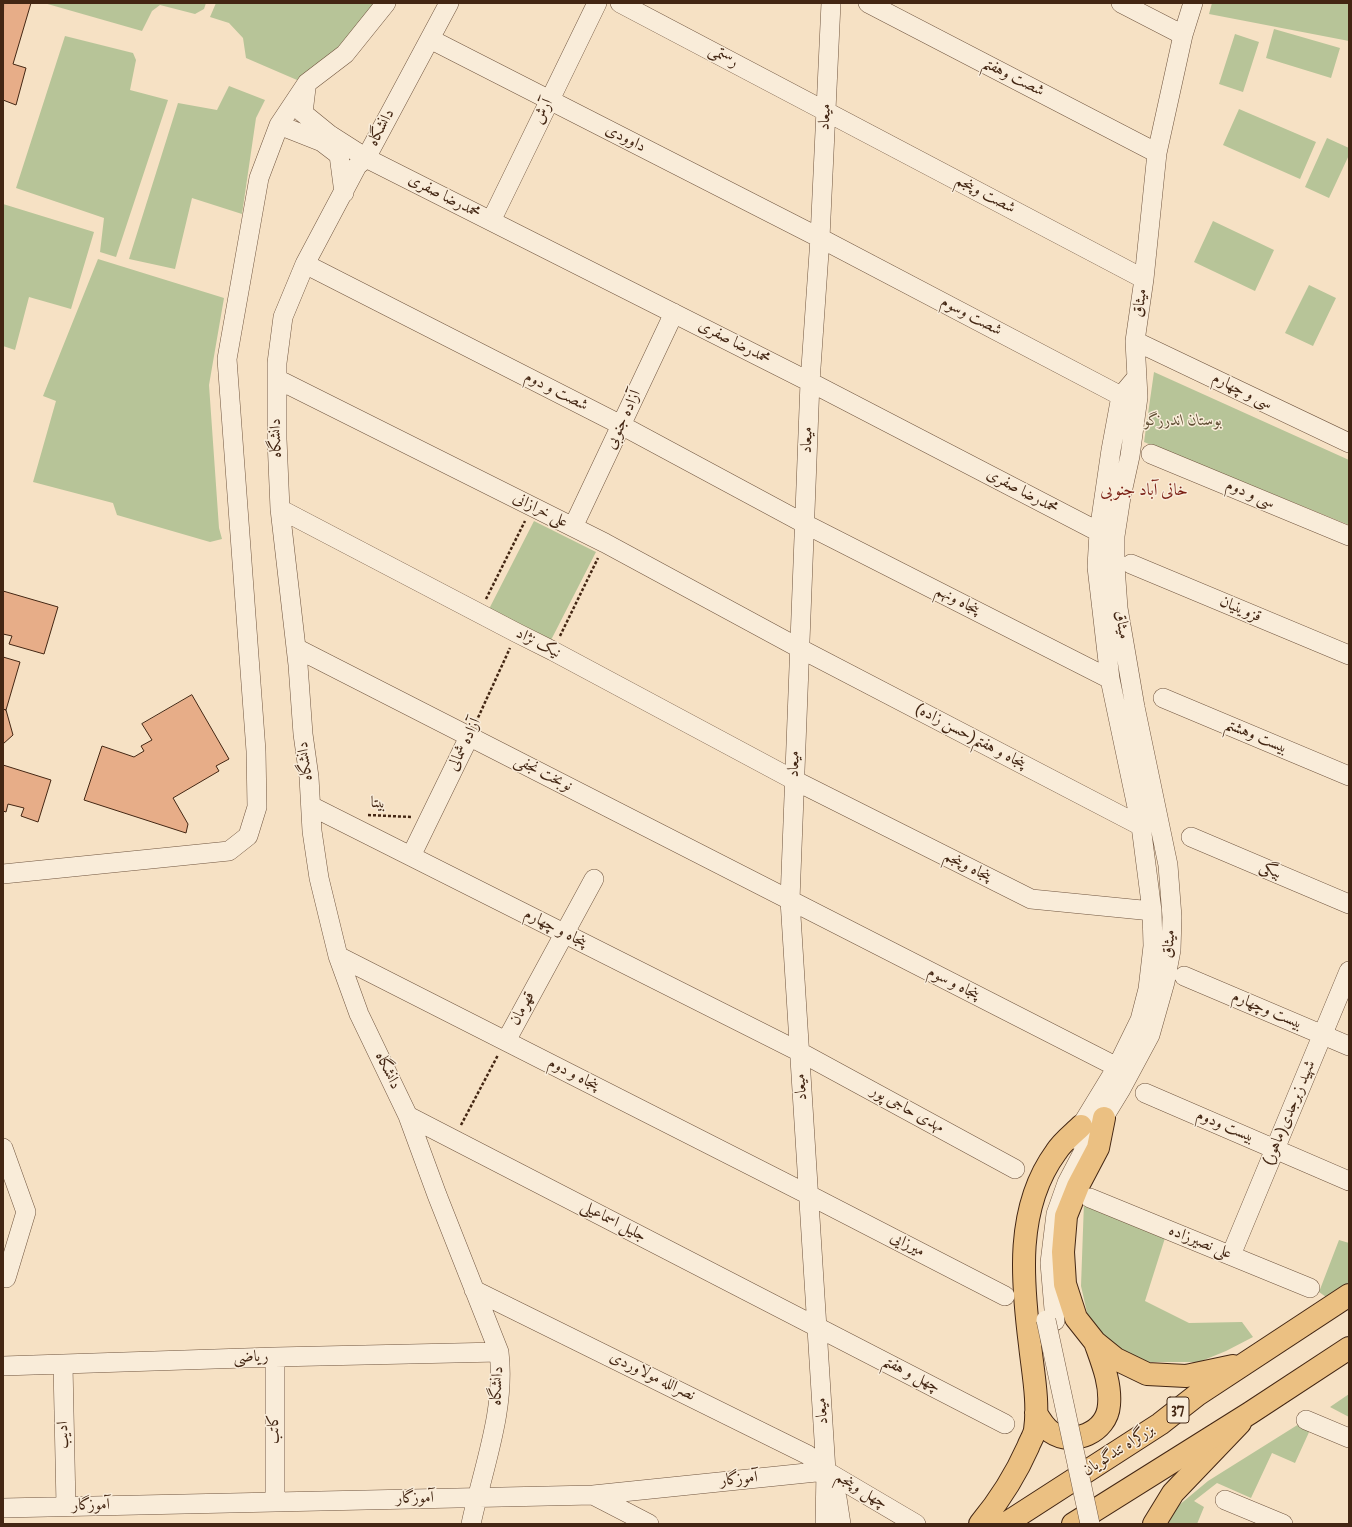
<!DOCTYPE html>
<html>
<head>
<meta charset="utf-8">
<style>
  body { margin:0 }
  #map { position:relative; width:1352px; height:1527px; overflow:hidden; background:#f6e1c4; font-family:"IM FELL DW Pica",serif }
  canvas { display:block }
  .frame { position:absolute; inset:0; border:4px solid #432613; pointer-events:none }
</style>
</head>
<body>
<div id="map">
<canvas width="1352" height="1527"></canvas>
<div class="frame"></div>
</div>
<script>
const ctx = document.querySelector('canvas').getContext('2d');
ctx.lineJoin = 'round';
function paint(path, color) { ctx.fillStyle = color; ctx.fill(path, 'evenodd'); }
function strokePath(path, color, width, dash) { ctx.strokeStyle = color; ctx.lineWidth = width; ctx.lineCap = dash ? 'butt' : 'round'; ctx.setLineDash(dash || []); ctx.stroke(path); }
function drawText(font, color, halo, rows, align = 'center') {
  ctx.font = font + ' "IM FELL DW Pica",Amiri,serif'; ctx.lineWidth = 3; ctx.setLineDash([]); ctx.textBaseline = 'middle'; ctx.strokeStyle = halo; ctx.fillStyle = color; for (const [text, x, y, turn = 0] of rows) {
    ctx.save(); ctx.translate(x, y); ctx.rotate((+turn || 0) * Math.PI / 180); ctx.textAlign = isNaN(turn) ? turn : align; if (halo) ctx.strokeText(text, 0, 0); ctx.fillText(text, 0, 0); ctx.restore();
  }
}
paint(new Path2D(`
  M44 3H206L204 9 195 14 160 5 152 11 142 31Z
  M216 3H377L335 51 297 80 246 58 243 38 229 23 210 17Z
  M1212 3H1349V41L1209 14Z
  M1274 29 1340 48 1331 78 1266 58Z
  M1235 34 1259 42 1243 92 1219 84Z
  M65 36 133 53 136 60 130 90 168 100 116 257 100 252 104 218 16 188Z
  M229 86 265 100 256 118 242 214 192 198 175 269 129 259 178 103 217 110Z
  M1239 109 1316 142 1300 179 1223 145Z
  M1327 138 1349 148V155L1329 198 1305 187Z
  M3 204 94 232 71 309 29 297 15 350 3 346Z
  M1213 221 1274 250 1255 291 1194 262Z
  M98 259 224 298 209 385 219 528 222 539 210 542 117 515 113 503 33 482 56 401 43 396Z
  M1309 285 1336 298 1313 346 1285 333Z
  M1154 372 1349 460V525L1144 442Z
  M534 521 596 552 550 642 488 611Z
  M1084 1202 1165 1238 1145 1301 1189 1323 1242 1322 1253 1337 1226 1351 1199 1362H1147L1112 1345 1088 1317 1081 1286Z
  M1339 1240 1349 1243V1282L1329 1299 1319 1292Z
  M1349 1394V1417L1330 1407Z
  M1299 1424 1310 1430 1295 1463 1272 1453 1251 1498 1217 1483 1194 1501 1204 1507 1197 1524H1168L1178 1506 1208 1481Z`), '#b7c498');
const building = new Path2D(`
  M4 3H31L13 64 26 68 16 105 3 100Z
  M3 591 58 607 44 654 9 644 12 636 3 634Z
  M3 657 20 662 6 710 3 709Z
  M192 695 229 759 216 766 219 771 173 798 188 824 186 833 84 800 102 746 134 757 144 751 141 746 152 740 142 724Z
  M3 709 6 710 13 735 3 744Z
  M3 765 51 780 38 822 21 816 24 808 8 804 6 812 3 811Z`);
paint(building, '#e7ad88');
strokePath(building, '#432613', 1);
const minor = new Path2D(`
  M449 3 366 158 357 166 305 264 283 317 277 363V439L280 509 298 665 303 734 309 777 312 831 319 878 338 956 359 1014 408 1116 437 1195 499 1352C506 1409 483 1468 471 1524
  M620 3 1144 279
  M868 3 1157 153
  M1121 3 1183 35
  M430 39 820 238 1121 396
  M306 88 303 113 330 135 366 158 810 382 1099 532 1110 534
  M279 125 322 142 339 155 344 193
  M491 221 597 3
  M305 264 621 425 805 524 1110 679
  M1135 341 1349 443
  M277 379 605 543 799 648 1141 826
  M1151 454 1349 536
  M280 509 517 633 553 651 794 780 1031 899 1152 911
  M573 527 674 313
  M1131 564 1349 655
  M296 648 1117 1067
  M1163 698 1349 776
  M311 806 800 1052 1015 1169
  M1191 837 1349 904
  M411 856 469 737
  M3 874 229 851 248 836 257 807 256 751 227 359 259 178 279 125 307 83 345 54 386 3
  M338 956 809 1195 1005 1296
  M1184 976 1349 1046
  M506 1041 594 879
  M1145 1093 1349 1181
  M408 1116 1005 1424
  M1075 1139 1081 1126 1117 1067 1140 1020 1148 989 1153 946 1152 911 1141 826 1110 679 1097 567 1099 532 1111 450 1121 396 1137 377
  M3 1148 26 1212 6 1278 3 1277
  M1090 1198 1310 1288
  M1231 1255 1349 971
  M474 1290 808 1455 826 1471 916 1524
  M1055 1321 1050 1263 1056 1214 1067 1183 1088 1143 1121 1089 1150 1035 1165 982 1171 950 1172 917 1168 865 1135 707 1118 608 1115 566V536L1121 497 1130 456 1138 397 1135 341 1144 279 1157 153 1183 35 1193 3
  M275 1357V1502
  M63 1365 66 1506
  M3 1366 275 1357 499 1352
  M1306 1420 1349 1438
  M827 1483 837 1498 841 1524
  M593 1495 649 1524
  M1225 1500 1283 1524
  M3 1508 593 1495 826 1471
  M825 1524 826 1471 790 900 810 382 820 238 831 3`);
const major = new Path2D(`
  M1154 1524 1173 1493 1240 1423`);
const highway = new Path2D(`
  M1104 1118 1098 1148 1078 1186 1066 1216 1063 1252 1065 1284 1076 1318 1095 1342 1116 1359 1147 1374 1186 1376 1233 1366
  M1036 1413C1040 1420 1044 1427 1051 1432 1073 1447 1107 1432 1109 1405 1111 1383 1102 1362 1095 1342
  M980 1524C999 1501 1016 1474 1028 1447 1030 1441 1034 1436 1035 1430 1039 1402 1033 1373 1030 1345 1022 1281 1015 1208 1056 1152 1062 1142 1073 1134 1081 1126
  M1005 1524 1160 1424 1197 1395 1349 1295
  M1073 1524 1250 1413 1349 1348`);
strokePath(minor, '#70553f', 20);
strokePath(major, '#432613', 24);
strokePath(highway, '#432613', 24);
strokePath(new Path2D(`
  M486 599 525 521
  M560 636 598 558
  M476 722 510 648
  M368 815 411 817
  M461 1125 498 1055`), '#432613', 2.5, [3, 2]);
strokePath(minor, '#f9ecd9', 19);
strokePath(major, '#ebc082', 22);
strokePath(highway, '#ebc082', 22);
const minorBridge = new Path2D(`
  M1046 1320 1090 1524`);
strokePath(minorBridge, '#70553f', 20, []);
strokePath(minorBridge, '#f9ecd9', 19);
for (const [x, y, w] of [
  [1178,1410,22]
]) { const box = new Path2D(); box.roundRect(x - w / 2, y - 13, w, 26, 3); ctx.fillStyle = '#f9ecd9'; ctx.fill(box); strokePath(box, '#432613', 1); }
drawText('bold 15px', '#432613', null, [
  ["37",1178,1410]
]);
drawText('16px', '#432613', '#f9ecd9', [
  ["رستمی",723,57,28],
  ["شصت وهفتم",1013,78,27],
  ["آرش",544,112,-64],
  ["میعاد",826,117,-87],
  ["دانشگاه",382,128,-62],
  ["داوودی",625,139,27],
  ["شصت وپنجم",985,195,28],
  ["محمدرضا صفری",444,197,27],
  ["میثاق",1141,303,-82],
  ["شصت وسوم",971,317,28],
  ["محمدرضا صفری",734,343,27],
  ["شصت و دوم",556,392,27],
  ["سی و چهارم",1242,392,26],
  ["آزاده جنوبی",624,420,-65],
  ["دانشگاه",277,438,-91],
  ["میعاد",808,440,-88],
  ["محمدرضا صفری",1022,492,28],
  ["سی و دوم",1250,495,23],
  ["علی خرازانی",540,511,27],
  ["پنجاه ونهم",957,601,27],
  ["قزوینیان",1240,610,23],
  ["میثاق",1121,625,81],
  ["نیک نژاد",538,644,27],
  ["(حسن زاده)پنجاه و هفتم",970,737,28],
  ["بیست وهشتم",1256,737,23],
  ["آزاده شمالی",465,745,-64],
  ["دانشگاه",306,761,-97],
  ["میعاد",795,764,-88],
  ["نوبخت نجفی",543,774,27],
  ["بیتا",378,804,3],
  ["پنجاه وپنجم",967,867,27],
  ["بیگی",1270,871,23],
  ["پنجاه و چهارم",555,929,27],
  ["میثاق",1170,944,-85],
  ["پنجاه و سوم",953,984,27],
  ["قهرمان",523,1009,-62],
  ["بیست وچهارم",1267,1011,23],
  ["دانشگاه",387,1071,64],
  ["پنجاه و دوم",573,1075,27],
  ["میعاد",802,1087,-94],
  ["مهدی حاجی پور",907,1110,29],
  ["شهید زبرجدی(ماهور)",1290,1113,-67],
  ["بیست ودوم",1225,1127,23],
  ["جلیل اسماعیلی",613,1222,27],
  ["علی نصیرزاده",1200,1243,22],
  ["میرزایی",907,1245,27],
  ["ریاضی",251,1358,-2],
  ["چهل و هفتم",911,1375,27],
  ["نصرالله مولاوردی",652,1377,26],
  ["دانشگاه",498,1386,-87],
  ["میعاد",823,1411,-94],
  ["کاتب",275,1429,-90],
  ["ادیب",64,1435,-91],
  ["بزرگراه تندگویان",1119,1451,-33],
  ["آموزگار",739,1480,-6],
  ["چهل وپنجم",861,1491,31],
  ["آموزگار",415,1499,-1],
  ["آموزگار",91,1506,-1]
]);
drawText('italic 16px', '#604e34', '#f9ecd9', [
  ["بوستان اندرزگو",1183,422]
]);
drawText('17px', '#7a1f14', '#f9ecd9', [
  ["خانی آباد جنوبی",1144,491]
]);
</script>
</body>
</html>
